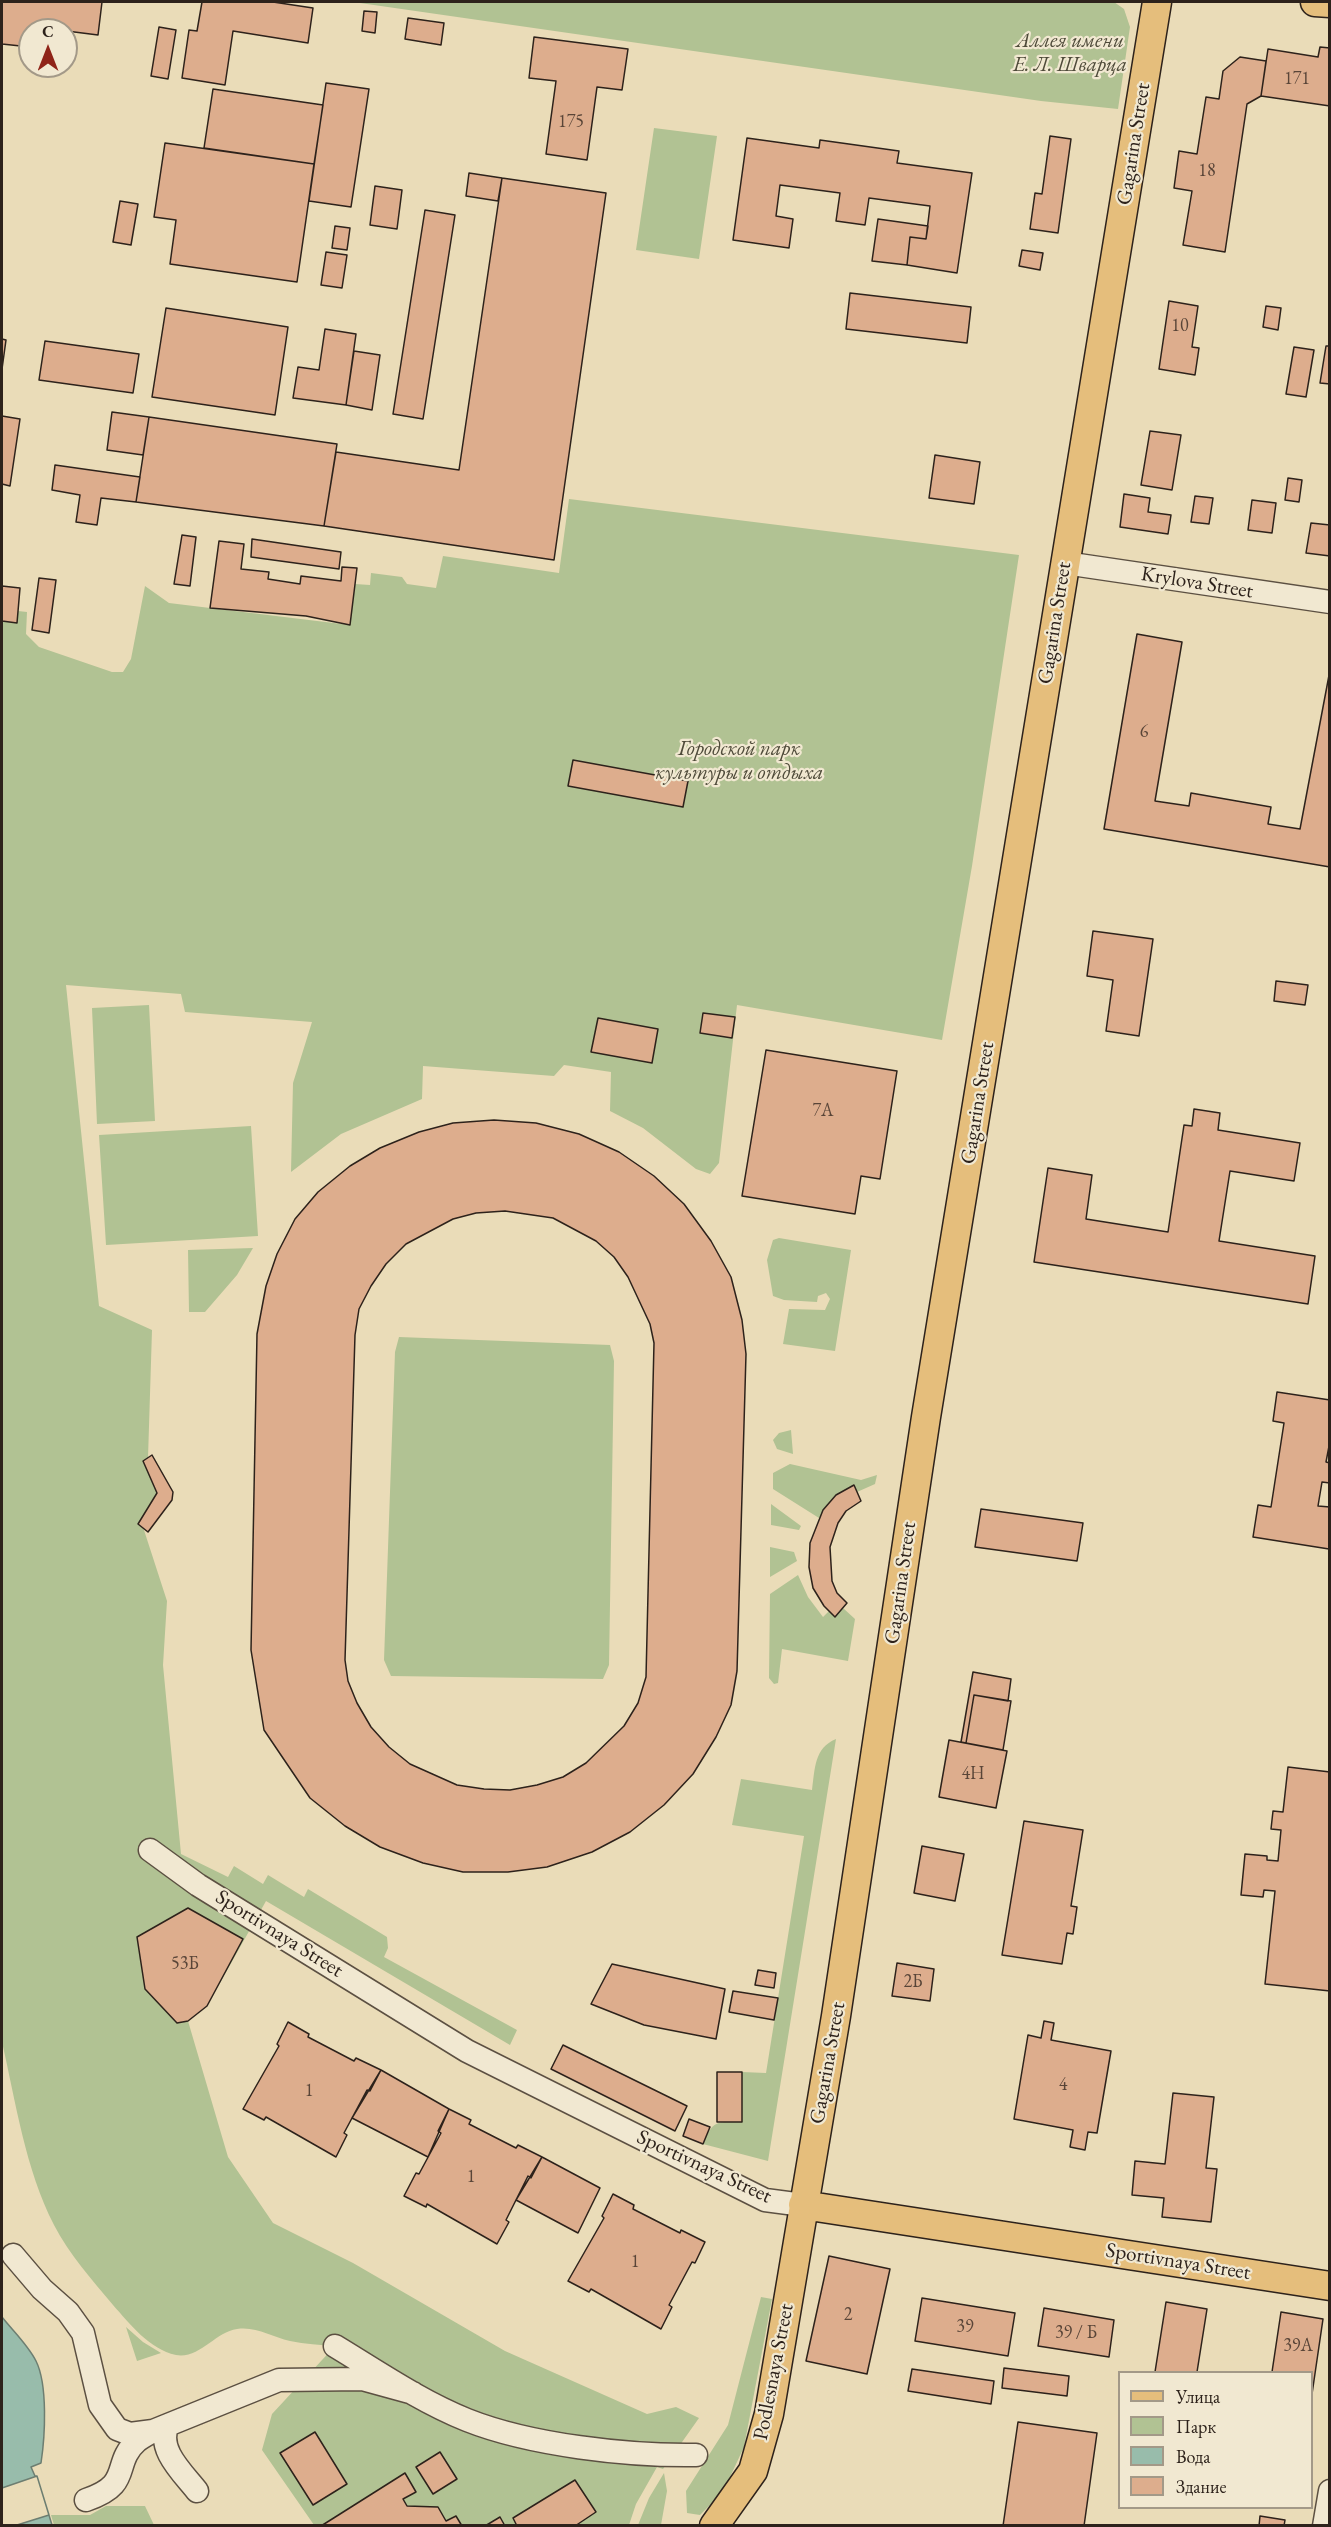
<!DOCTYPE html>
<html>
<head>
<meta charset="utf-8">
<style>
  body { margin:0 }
  #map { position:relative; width:1331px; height:2527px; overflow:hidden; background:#eadcb8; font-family:"EB Garamond",serif }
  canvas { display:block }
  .frame { position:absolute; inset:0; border:3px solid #2d221b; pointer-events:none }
  .legend { position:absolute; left:1118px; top:2371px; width:195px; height:138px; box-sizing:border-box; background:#f1e8d1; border:2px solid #a39988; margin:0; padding:8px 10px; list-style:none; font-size:18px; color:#2d221b }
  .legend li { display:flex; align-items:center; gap:12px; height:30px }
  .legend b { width:30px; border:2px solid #a39988 }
  .north { position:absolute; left:18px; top:18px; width:60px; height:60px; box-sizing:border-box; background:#f1e8d1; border:2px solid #a39988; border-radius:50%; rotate:0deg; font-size:16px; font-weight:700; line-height:24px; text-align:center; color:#2d221b }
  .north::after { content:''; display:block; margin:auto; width:21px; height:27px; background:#8f2418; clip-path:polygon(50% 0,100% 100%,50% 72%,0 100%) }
</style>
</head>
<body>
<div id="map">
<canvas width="1331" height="2527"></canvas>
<div class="frame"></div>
<ul class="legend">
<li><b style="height:8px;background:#e5be7c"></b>Улица</li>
<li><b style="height:16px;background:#b1c293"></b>Парк</li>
<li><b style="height:16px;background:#98bcab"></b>Вода</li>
<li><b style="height:16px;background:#ddad8d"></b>Здание</li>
</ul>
<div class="north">С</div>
</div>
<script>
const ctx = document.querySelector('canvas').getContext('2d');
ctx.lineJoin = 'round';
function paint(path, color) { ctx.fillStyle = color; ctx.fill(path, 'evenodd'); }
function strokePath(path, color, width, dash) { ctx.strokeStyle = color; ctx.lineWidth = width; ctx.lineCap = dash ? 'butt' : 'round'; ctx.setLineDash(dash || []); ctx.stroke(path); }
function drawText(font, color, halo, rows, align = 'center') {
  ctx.font = font + ' "EB Garamond",serif'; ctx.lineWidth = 4.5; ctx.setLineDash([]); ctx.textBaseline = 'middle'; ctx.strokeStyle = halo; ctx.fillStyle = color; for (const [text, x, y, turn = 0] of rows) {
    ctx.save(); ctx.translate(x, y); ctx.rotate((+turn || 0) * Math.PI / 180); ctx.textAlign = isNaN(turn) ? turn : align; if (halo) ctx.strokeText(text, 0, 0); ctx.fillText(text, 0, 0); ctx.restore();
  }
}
paint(new Path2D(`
  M353 2H1114L1124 9 1130 27 1118 109 1041 101Z
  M654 128 717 136 699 259 636 250Z
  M569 499 1019 555 972 866 942 1040 737 1005 719 1163 710 1174 696 1169 643 1128 610 1111 611 1072 564 1065 554 1076 423 1066 422 1099 341 1134 291 1172 293 1083 312 1022 185 1012 181 994 66 985 99 1306 152 1330 148 1458 157 1493 143 1527 167 1601 163 1665 181 1854 228 1877 234 1866 263 1884 268 1875 304 1897 308 1889 387 1937 388 1948 384 1957 517 2030 510 2045 266 1901 207 2006 188 2021 228 2157 273 2223 353 2263 505 2351 647 2414 676 2407 699 2418 663 2469 657 2467 636 2504 629 2525H314L262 2450 272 2414 335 2346C320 2345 305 2344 290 2341 272 2337 256 2326 237 2329 215 2332 200 2359 176 2355 149 2349 130 2324 113 2305 92 2280 69 2254 54 2225 25 2168 16 2103 2 2042V621L17 623 18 611 27 612 26 634 39 647 112 672H123L131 659 145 586 169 603 350 625 355 584 370 585 371 573 402 577 407 584 436 588 443 556 559 573Z
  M149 1005 155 1121 97 1124 92 1008Z
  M251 1126 258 1236 106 1245 99 1135Z
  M779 1238 851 1250 835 1351 783 1344 789 1309 825 1310 830 1299 826 1293 818 1296 817 1302 784 1300 773 1296 767 1260 773 1240Z
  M253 1248 237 1275 205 1312H189L188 1250Z
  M399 1337 610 1345 614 1361 609 1665 603 1679 391 1676 384 1660 395 1352Z
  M791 1430 793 1454 777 1449 773 1440 779 1433Z
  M790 1464 861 1480 877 1475 875 1484 857 1492 854 1485 836 1495 819 1518 773 1489V1473Z
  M771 1504 801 1526 799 1530 771 1525Z
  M770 1547 794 1552 797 1561 770 1577Z
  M798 1575 808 1597 823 1617 829 1611 843 1608 855 1619 848 1661 782 1649 778 1683 774 1684 769 1678 770 1594Z
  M836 1739 768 2161 703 2144C713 2119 717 2122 742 2122V2072L766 2073 804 1836 732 1825 741 1779 812 1790C815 1769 814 1748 836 1739Z
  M761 2297 772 2299 744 2447 723 2492 700 2515 687 2513 686 2491 728 2425Z
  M126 2327 143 2342 161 2353 137 2361Z
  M664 2473 667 2491 661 2525H638L649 2498Z
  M106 2506H145L154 2525H54L51 2515H90Z`), '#b1c293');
const water = new Path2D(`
  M2 2317C13 2331 28 2345 36 2361 48 2385 45 2437 41 2463L31 2467 35 2476H37L52 2525H17L49 2515 37 2476 2 2488Z`);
paint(water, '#98bcab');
strokePath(water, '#6d7e71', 1.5);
const building = new Path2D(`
  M2 2H102L98 35 43 28V30H30V47L2 44Z
  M202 2H273L313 8 308 43 233 31 225 85 182 78 189 30 197 31Z
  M364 11 377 12 375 33 362 31Z
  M408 18 444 23 441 45 405 39Z
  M159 27 176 30 168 79 151 76Z
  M534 37 628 49 622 90 597 87 587 160 546 154 556 81 529 78Z
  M1320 47 1330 48V106L1261 96 1268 49 1318 57Z
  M1240 57 1266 61 1261 96 1247 104 1225 252 1183 245 1192 191 1174 188 1179 151 1197 154 1206 97 1219 99 1223 71Z
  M326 83 369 89 351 207 309 201Z
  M213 89 323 105 314 164 204 148Z
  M1050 136 1071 139 1058 233 1030 229 1035 193 1042 194Z
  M747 138 819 148 820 140 899 151 897 163 972 173 957 273 907 265 910 237 926 239 930 206 869 198 865 225 836 221 840 193 780 185 776 216 793 219 789 248 733 240Z
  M165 143 314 164 297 282 170 264 176 220 154 217Z
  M469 173 502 178 498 201 466 196Z
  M502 178 606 193 554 560 324 526 336 452 459 470Z
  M375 186 402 190 397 229 370 225Z
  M120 201 138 204 131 245 113 242Z
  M425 210 455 215 423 419 393 414Z
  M878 219 928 226 926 239 910 237 907 265 872 261Z
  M335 226 350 228 347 250 332 248Z
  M1022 250 1043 253 1040 270 1019 266Z
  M326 252 347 255 342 288 321 285Z
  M850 293 971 307 967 343 846 329Z
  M1169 301 1198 306 1192 347 1199 348 1195 375 1159 369Z
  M1266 306 1281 308 1278 330 1263 327Z
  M166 308 288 327 275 415 152 397Z
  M325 329 356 334 346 405 293 398 298 367 319 370Z
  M2 339 6 340 2 369Z
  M45 341 139 354 133 393 39 380Z
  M1326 346H1330V384L1320 383Z
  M1294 347 1314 350 1306 397 1286 394Z
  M354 351 380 355 372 410 346 405Z
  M112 412 149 417 143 455 107 450Z
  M2 416 20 419 10 486 2 484Z
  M149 417 337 444 324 526 136 502Z
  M1150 431 1181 435 1172 490 1141 485Z
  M935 455 980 462 974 504 929 498Z
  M55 465 140 477 136 502 101 498 97 525 76 522 80 495 52 490Z
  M1288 478 1302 480 1299 502 1285 500Z
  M1124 494 1150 498 1148 512 1171 515 1168 534 1120 527Z
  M1195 496 1213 498 1209 524 1191 522Z
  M1252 500 1276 503 1272 533 1248 530Z
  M1311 523 1330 525V556L1306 553Z
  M182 535 196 537 190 586 174 584Z
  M252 539 341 552 339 569 251 557Z
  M219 541 244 544 241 569 269 572 268 579 300 584 301 576 341 581 342 567 357 568 350 625 306 616 210 608Z
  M39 578 56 580 49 633 32 630Z
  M2 586 20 588 17 623 2 621Z
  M1137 634 1182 642 1155 801 1189 806 1191 793 1271 807 1268 824 1300 829 1330 670V867L1104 829Z
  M573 760 688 781 683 807 568 786Z
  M1093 931 1153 939 1139 1036 1106 1031 1113 980 1087 976Z
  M1276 981 1308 985 1305 1005 1274 1001Z
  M703 1013 735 1017 732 1038 700 1033Z
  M598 1018 658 1029 652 1063 591 1052Z
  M766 1050 897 1071 880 1179 861 1176 855 1214 742 1196Z
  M1194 1109 1220 1113 1218 1130 1300 1143 1294 1181 1230 1171 1219 1241 1315 1256 1308 1304 1034 1262 1048 1168 1092 1175 1086 1219 1168 1232 1184 1125 1192 1126Z
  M494 1120 536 1123 579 1134 619 1152 654 1176 684 1204 711 1241 731 1277 742 1320 746 1354 737 1671 731 1705 716 1737 693 1774 664 1805 630 1832 592 1852 547 1867 508 1872H463L423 1863 380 1847 345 1826 310 1798 264 1730 251 1650 257 1334 266 1286 277 1254 295 1219 318 1192 350 1166 380 1148 419 1132 453 1123ZM505 1211 553 1218 596 1241 614 1257 628 1277 650 1324 654 1343 646 1677 638 1703 624 1726 586 1763 563 1777 537 1785 510 1790 484 1789 457 1785 410 1764 389 1747 371 1727 357 1703 348 1681 345 1660 355 1335 359 1309 371 1286 386 1264 406 1244 453 1219 476 1213Z
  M1277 1392 1330 1400V1441L1326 1462 1330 1463V1483L1322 1482 1318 1506 1330 1507 1329 1549 1253 1537 1258 1505 1271 1507 1284 1423 1273 1421Z
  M152 1455 173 1492 172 1500 148 1532 138 1524 157 1493 143 1461Z
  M854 1485 861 1501 846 1511 838 1523 830 1547 832 1581 837 1593 847 1603 835 1617 824 1606 813 1588 809 1567 810 1543 823 1510 836 1495Z
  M981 1509 1083 1523 1077 1561 975 1547Z
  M973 1672 1011 1679 1008 1701 974 1695 966 1743 961 1742Z
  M974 1695 1011 1701 1003 1750 966 1743Z
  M949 1740 1007 1751 996 1808 939 1797Z
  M1288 1767 1330 1772V1991L1265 1984 1275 1891 1264 1890 1263 1897 1241 1895 1245 1854 1267 1856V1860L1278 1861 1281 1830 1271 1829 1273 1811 1283 1812Z
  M1024 1821 1083 1830 1071 1906 1077 1907 1073 1934 1067 1933 1062 1964 1002 1955Z
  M922 1846 964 1854 955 1901 914 1893Z
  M188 1908 243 1939 207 2006 188 2021 177 2023 145 1989 137 1937Z
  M897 1963 934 1969 930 2001 892 1996Z
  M612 1964 725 1989 716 2039 644 2025 591 2004Z
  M758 1970 776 1973 774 1988 755 1985Z
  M733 1991 778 1998 774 2020 729 2012Z
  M1044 2021 1054 2023 1051 2040 1111 2051 1097 2133 1088 2132 1085 2150 1070 2147 1073 2130 1014 2119 1028 2035 1041 2038Z
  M288 2022 309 2034 308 2037 354 2061 356 2058 381 2070 370 2091 367 2090 344 2133 347 2135 336 2157 266 2117 264 2120 243 2109 279 2046 277 2044Z
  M563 2045 687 2106 675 2131 551 2069Z
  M381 2070 449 2109 428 2157 352 2118Z
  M717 2072H742V2122H717Z
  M1173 2093 1214 2097 1206 2168 1217 2169 1211 2222 1162 2217 1164 2198 1132 2195 1135 2161 1165 2164Z
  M449 2109 471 2120 469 2124 516 2148 518 2145 542 2157 531 2178 528 2176 506 2220 509 2222 497 2244 427 2204 426 2207 404 2196 416 2173 419 2174 441 2133 438 2131Z
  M689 2119 710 2127 703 2144 683 2136Z
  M542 2157 600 2188 578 2233 516 2200Z
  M613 2194 634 2205 633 2209 680 2233 681 2230 705 2242 695 2263 692 2262 669 2305 672 2307 661 2329 591 2289 589 2292 568 2281 604 2218 602 2216Z
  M829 2256 890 2269 867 2374 806 2361Z
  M922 2298 1015 2313 1008 2356 915 2341Z
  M1166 2302 1207 2309 1197 2372H1155Z
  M1044 2308 1114 2320 1109 2357 1038 2346Z
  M1281 2312 1323 2319 1312 2394V2372H1272Z
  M1004 2368 1069 2376 1067 2396 1002 2388Z
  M912 2369 994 2381 991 2404 908 2391Z
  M1018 2422 1097 2433 1084 2526H1003Z
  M315 2432 347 2484 313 2505 280 2453Z
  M440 2452 457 2479 433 2494 416 2467Z
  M405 2473 416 2492 403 2499 407 2506 438 2507 446 2521 456 2516 462 2526H321Z
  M575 2480 596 2512 575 2526H517L513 2518Z
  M1260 2516 1285 2520 1284 2526H1259Z
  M500 2517 505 2526H485Z`);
paint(building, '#ddad8d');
strokePath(building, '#2d221b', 1.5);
const minor = new Path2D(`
  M1065 563 1330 602
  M150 1850 198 1885 467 2051 765 2200 803 2205
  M13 2255 42 2289 68 2312 83 2333 100 2405 117 2429 130 2434 153 2431 279 2380 362 2379 413 2393
  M335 2346C378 2372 420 2401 467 2420 530 2445 627 2456 696 2455
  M168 2425C156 2449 183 2473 197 2491
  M86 2500C134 2484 111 2464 137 2441 142 2437 148 2434 153 2431
  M1324 2526 1330 2491`);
const major = new Path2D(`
  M1315 2 1330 3
  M803 2205 1330 2286
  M714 2526 753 2471 769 2414 836 2016 926 1417 1157 2`);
strokePath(minor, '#5c5042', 25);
strokePath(major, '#2d221b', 31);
strokePath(minor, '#f1e8d1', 22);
strokePath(major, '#e5be7c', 28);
drawText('18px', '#594538', null, [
  ["171",1297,79],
  ["175",571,122],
  ["18",1207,171],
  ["10",1180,326],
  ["6",1144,732],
  ["7А",823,1111],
  ["4Н",973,1774],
  ["53Б",185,1964],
  ["2Б",913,1982],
  ["4",1063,2085],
  ["1",309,2091],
  ["1",471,2177],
  ["1",635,2262],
  ["2",848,2315],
  ["39",965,2327],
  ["39 / Б",1076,2333],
  ["39А",1298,2346]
]);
drawText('italic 21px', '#4e4a39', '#f1e8d1', [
  ["Аллея имени",1070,41],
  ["Е. Л. Шварца",1070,65],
  ["Городской парк",739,749],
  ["культуры и отдыха",739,773]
]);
drawText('21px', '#2d221b', '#f1e8d1', [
  ["Gagarina Street",1134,144,-81],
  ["Krylova Street",1197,583,9],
  ["Gagarina Street",1055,623,-81],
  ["Gagarina Street",978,1103,-81],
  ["Gagarina Street",901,1583,-82],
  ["Sportivnaya Street",279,1934,32],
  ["Gagarina Street",828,2063,-80],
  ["Sportivnaya Street",704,2167,25],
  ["Sportivnaya Street",1178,2262,9],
  ["Podlesnaya Street",774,2372,-79]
]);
</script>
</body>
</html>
